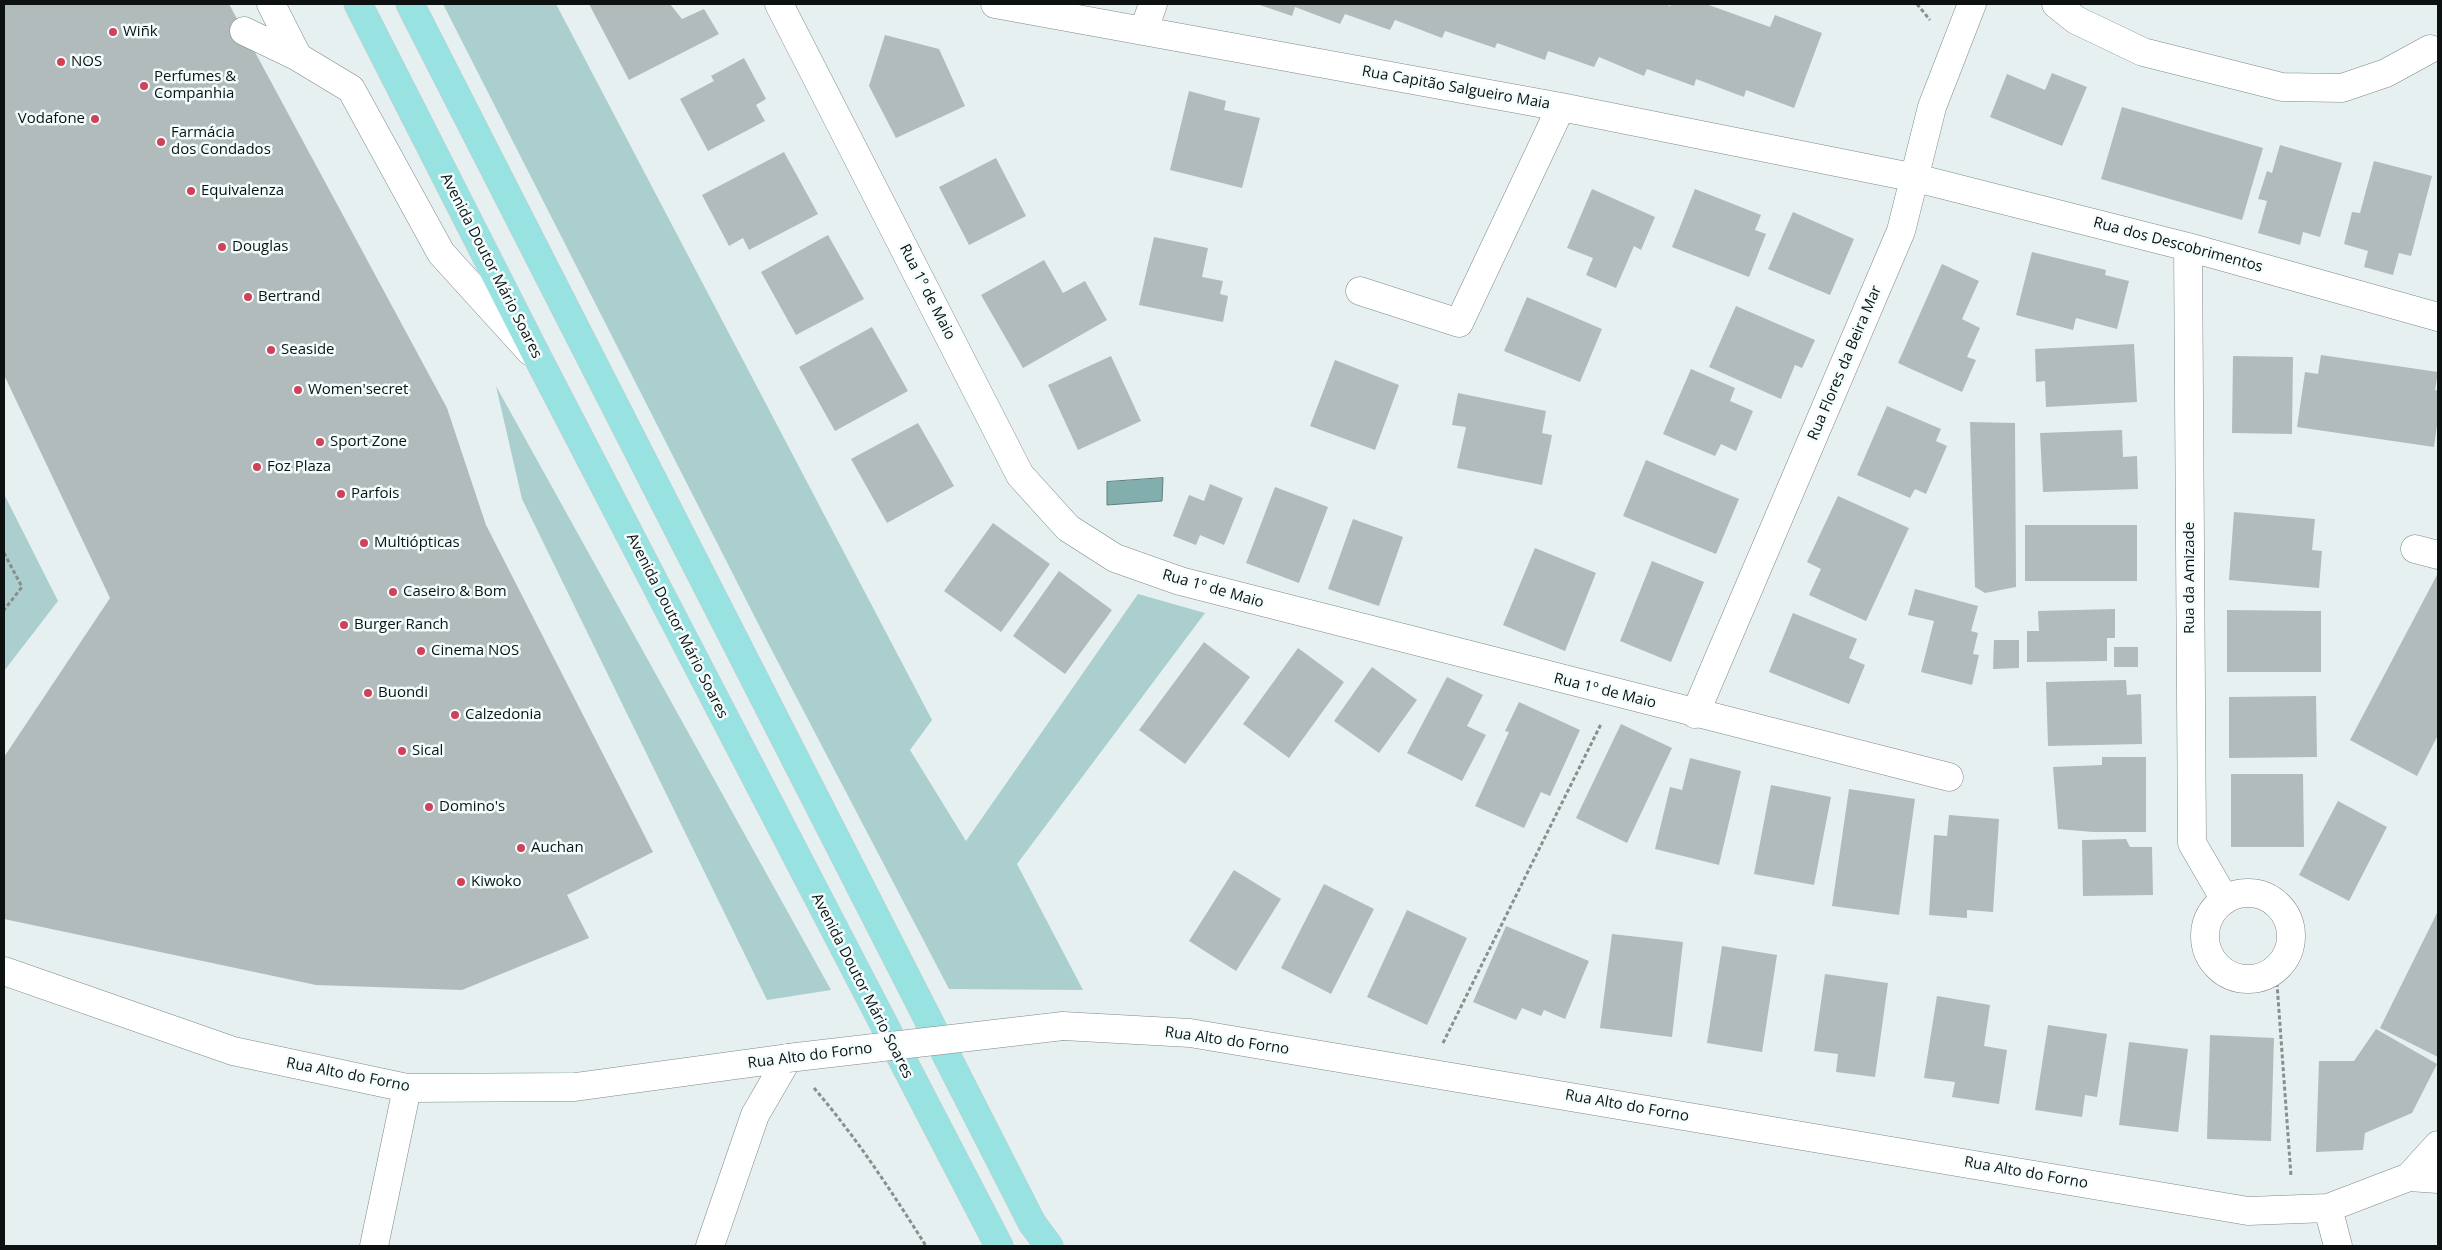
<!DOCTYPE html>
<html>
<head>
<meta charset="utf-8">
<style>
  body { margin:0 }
  #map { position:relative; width:2442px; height:1250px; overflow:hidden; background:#e6f0f0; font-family:"Open Sans",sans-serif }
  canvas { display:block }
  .frame { position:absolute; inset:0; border:5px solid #0e1111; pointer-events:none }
</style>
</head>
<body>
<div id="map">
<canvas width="2442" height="1250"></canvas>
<div class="frame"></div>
</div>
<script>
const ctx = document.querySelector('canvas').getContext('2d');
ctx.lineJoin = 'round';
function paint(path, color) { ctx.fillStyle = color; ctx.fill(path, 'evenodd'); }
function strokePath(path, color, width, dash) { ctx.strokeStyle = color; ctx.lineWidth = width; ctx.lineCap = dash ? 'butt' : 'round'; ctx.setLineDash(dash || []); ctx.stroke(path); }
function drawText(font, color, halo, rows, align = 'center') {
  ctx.font = font + ' "Open Sans",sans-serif'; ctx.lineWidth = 5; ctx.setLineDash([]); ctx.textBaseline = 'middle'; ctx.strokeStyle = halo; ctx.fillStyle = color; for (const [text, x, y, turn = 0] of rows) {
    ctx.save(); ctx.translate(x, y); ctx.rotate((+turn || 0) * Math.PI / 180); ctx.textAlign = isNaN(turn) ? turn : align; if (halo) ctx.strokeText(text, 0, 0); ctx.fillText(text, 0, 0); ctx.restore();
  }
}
paint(new Path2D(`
  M443 4H556L932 720 910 750 966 841 1138 594 1205 613 1017 864 1083 990 949 989 767 641Z
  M496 386 831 990 767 1000 522 499Z
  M4 494 58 601 4 671Z`), '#abcfce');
const water = new Path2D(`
  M1163 478 1162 501 1107 505V482Z`);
paint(water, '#82aead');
strokePath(water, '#5f7f7e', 1);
paint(new Path2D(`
  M4 4H229L447 408 486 525 653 852 567 895 589 938 462 990 316 985 4 919V757L110 598 4 375Z
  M589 4H670L682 19 704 9 719 34 629 80Z
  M1257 4H1666L1670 6 1671 4H1706L1770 27 1775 15 1822 33 1794 108 1746 90 1744 97 1696 79 1694 86 1647 69 1644 76 1599 57 1594 67 1548 51 1545 60 1497 43 1495 48 1445 31 1442 38 1395 20 1390 30 1345 14 1340 24 1295 7 1292 16Z
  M885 35 939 49 965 106 896 138 869 86Z
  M744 58 766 99 756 105 765 121 708 151 680 99 714 81 711 76Z
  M2052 73 2087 87 2062 146 1990 117 2007 74 2045 90Z
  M1189 91 1226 101 1224 110 1260 118 1242 188 1170 170Z
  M2122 107 2263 148 2242 220 2101 179Z
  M2280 145 2342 163 2320 237 2303 232 2300 245 2258 233 2267 201 2258 199 2267 171 2272 173Z
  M784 152 818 214 749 250 743 238 729 246 702 195Z
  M996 158 1026 216 969 245 939 187Z
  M2374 161 2432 176 2411 256 2399 253 2393 275 2364 267 2368 251 2344 244 2352 212 2360 213Z
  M1592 189 1655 217 1641 250 1634 246 1616 288 1586 275 1593 258 1567 248Z
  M1695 189 1761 215 1755 230 1766 234 1749 277 1672 247Z
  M1793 212 1854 239 1830 295 1768 269Z
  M828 235 864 299 796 335 761 272Z
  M1154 237 1208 248 1202 277 1223 281 1220 294 1228 296 1223 322 1139 305Z
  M2032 252 2106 270 2105 275 2129 281 2117 329 2076 318 2073 330 2016 315Z
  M1044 260 1063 293 1085 281 1107 320 1023 368 981 295Z
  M1942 264 1979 281 1962 319 1980 328 1967 357 1976 360 1962 392 1898 363Z
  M1527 297 1602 329 1580 382 1504 351Z
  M1736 306 1815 340 1802 368 1795 365 1781 399 1709 367Z
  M872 327 908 391 835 431 799 367Z
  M2134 344 2137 402 2046 407 2045 381 2036 382 2035 349Z
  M2321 355 2438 372 2435 390 2438 391V418L2434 447 2297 427 2305 372 2318 374Z
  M1111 356 1141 421 1078 450 1048 385Z
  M2233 356 2293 357 2292 434 2232 433Z
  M1335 360 1399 385 1375 450 1310 426Z
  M1691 369 1735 388 1730 401 1753 411 1736 451 1721 444 1715 456 1663 434Z
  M1458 393 1546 411 1542 433 1552 435 1542 485 1457 468 1466 427 1452 425Z
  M1887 406 1941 429 1936 441 1947 446 1926 494 1915 489 1910 498 1857 475Z
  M1970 422 2015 423 2016 587 1985 593 1975 587Z
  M918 423 954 486 887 523 851 459Z
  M2122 430 2123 457 2137 456 2138 489 2043 492 2040 433Z
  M1646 460 1739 499 1716 554 1623 516Z
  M1210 484 1243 498 1224 545 1200 535 1196 545 1173 536 1189 495 1204 501Z
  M1275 487 1328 507 1299 583 1246 563Z
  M1838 496 1909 528 1866 621 1809 595 1821 569 1807 562Z
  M2234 512 2315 519 2312 550 2322 551 2319 588 2229 580Z
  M1353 519 1403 537 1379 606 1328 589Z
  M993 523 1050 564 1001 632 944 591Z
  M2025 525H2137V581H2025Z
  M1535 548 1596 573 1565 651 1503 625Z
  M1652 561 1704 582 1671 662 1620 641Z
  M1059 571 1112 610 1065 674 1013 636Z
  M2438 573V735L2417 776 2350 740Z
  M1915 589 1978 606 1971 631 1978 633 1973 654 1979 655 1972 685 1921 672 1934 621 1908 615Z
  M2115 609V638H2107V661L2027 662V631H2039L2038 611Z
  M2227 610 2321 611V672H2227Z
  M1793 613 1857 639 1849 658 1865 665 1849 704 1769 672Z
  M1994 640H2019V668L1993 669Z
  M1204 642 1250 677 1185 764 1139 730Z
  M2114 647H2138V667H2114Z
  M1298 648 1344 682 1289 758 1243 724Z
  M1372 667 1417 700 1379 753 1334 721Z
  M1447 677 1483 695 1467 726 1486 735 1462 781 1407 753Z
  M2126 680 2127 695 2141 694 2142 744 2048 746 2046 682Z
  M2316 696 2317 757 2229 758V697Z
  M1519 702 1580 730 1550 796 1541 792 1524 828 1475 806 1509 732 1505 731Z
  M1621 724 1672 748 1627 843 1576 818Z
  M2102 757H2146V832H2093L2058 829 2053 767 2102 765Z
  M1690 758 1741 771 1719 865 1655 849 1670 787 1682 790Z
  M2231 774H2303L2304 847H2231Z
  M1771 785 1831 797 1814 885 1754 874Z
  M1849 789 1915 799 1899 915 1832 906Z
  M2338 801 2387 827 2349 901 2299 875Z
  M1949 815 1999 819 1993 912 1967 910V918L1929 915 1934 835 1947 836Z
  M2126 839 2130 847H2152L2153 895 2083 896 2082 840Z
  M1234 870 1281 899 1236 971 1189 941Z
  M1324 884 1374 909 1331 994 1281 968Z
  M1407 910 1467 938 1427 1025 1367 997Z
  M2438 911V1057L2380 1028Z
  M1506 926 1589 961 1565 1019 1544 1010 1541 1016 1522 1008 1516 1020 1473 1002Z
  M1612 934 1683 942 1672 1037 1600 1028Z
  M1722 946 1777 955 1762 1052 1707 1043Z
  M1825 974 1888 983 1875 1077 1836 1072 1838 1054 1814 1051Z
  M1937 996 1990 1005 1984 1046 2007 1050 1999 1104 1952 1097 1955 1082 1924 1078Z
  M2048 1025 2107 1034 2097 1097 2085 1095 2082 1117 2035 1110Z
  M2376 1029 2437 1064 2412 1113 2365 1133 2363 1150 2316 1152 2319 1061H2354Z
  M2210 1035 2274 1038 2271 1141 2207 1139Z
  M2129 1042 2188 1049 2178 1132 2119 1125Z`), '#b2bbbb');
const minor = new Path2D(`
  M271 4 298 57
  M779 4 1020 475 1068 528 1115 558 1180 581 1949 777
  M995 4 1561 107 1916 178 2188 247 2438 317
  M2056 4 2076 20 2143 52 2282 87 2342 88 2386 73 2430 49
  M1144 30 1153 4
  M244 31 298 57 351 89 441 253 530 351
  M2188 247 2192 843 2225 900
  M1360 291 1459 323 1561 107
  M2415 549 2438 555
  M1695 714 1901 231 1932 107 1972 4
  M2205 936a43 43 0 1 1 86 0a43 43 0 1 1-86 0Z
  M4 971 233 1051 407 1088 575 1087 788 1058
  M1063 1026 1190 1033 2248 1211 2328 1208 2409 1177 2438 1145
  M2409 1177 2438 1179
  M2328 1208 2338 1246
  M374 1246 407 1088
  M710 1246 755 1115 788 1058`);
const major = new Path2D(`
  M358 4 540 362 999 1246
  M410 4 1032 1223 1049 1246`);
strokePath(minor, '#808888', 29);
strokePath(major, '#cacbcb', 29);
strokePath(new Path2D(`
  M1917 4 1930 20
  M4 553 22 587 4 610
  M2276 970 2291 1176
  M1443 1043 1601 724
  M814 1088C856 1137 892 1192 926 1246`), '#888f8f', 3, [4, 2.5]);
strokePath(minor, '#fff', 28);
strokePath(major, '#98e2e2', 28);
const minorBridge = new Path2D(`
  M788 1058 1063 1026`);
strokePath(minorBridge, '#808888', 29, []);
strokePath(minorBridge, '#fff', 28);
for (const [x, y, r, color] of [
  [113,32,5,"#d1415a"],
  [61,62,5,"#d1415a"],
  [144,86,5,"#d1415a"],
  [95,119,5,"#d1415a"],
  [161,142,5,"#d1415a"],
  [191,191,5,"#d1415a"],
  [222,247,5,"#d1415a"],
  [248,297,5,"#d1415a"],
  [271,350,5,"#d1415a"],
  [298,390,5,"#d1415a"],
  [320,442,5,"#d1415a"],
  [257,467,5,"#d1415a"],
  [341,494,5,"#d1415a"],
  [364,543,5,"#d1415a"],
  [393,592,5,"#d1415a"],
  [344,625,5,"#d1415a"],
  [421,651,5,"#d1415a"],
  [368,693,5,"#d1415a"],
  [455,715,5,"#d1415a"],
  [402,751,5,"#d1415a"],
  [429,807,5,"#d1415a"],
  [521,848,5,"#d1415a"],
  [461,882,5,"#d1415a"]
]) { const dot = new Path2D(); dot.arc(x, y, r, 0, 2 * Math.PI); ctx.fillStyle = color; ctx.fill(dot); strokePath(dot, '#f4fdfd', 2); }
drawText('15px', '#0e1111', '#f4fdfd', [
  ["Wiñk",123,32],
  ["NOS",71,62],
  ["Perfumes &",154,77],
  ["Companhia",154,94],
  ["Vodafone",85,119,"right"],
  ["Farmácia",171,133],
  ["dos Condados",171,150],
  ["Equivalenza",201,191],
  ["Douglas",232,247],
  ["Bertrand",258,297],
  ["Seaside",281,350],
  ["Women'secret",308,390],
  ["Sport Zone",330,442],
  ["Foz Plaza",267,467],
  ["Parfois",351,494],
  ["Multiópticas",374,543],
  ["Caseiro & Bom",403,592],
  ["Burger Ranch",354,625],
  ["Cinema NOS",431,651],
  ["Buondi",378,693],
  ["Calzedonia",465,715],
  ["Sical",412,751],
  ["Domino's",439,807],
  ["Auchan",531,848],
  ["Kiwoko",471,882]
], 'left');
drawText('15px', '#0e1111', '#f4fdfd', [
  ["Rua Capitão Salgueiro Maia",1456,88,10],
  ["Rua dos Descobrimentos",2178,245,15],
  ["Avenida Doutor Mário Soares",491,266,63],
  ["Rua 1º de Maio",927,292,63],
  ["Rua Flores da Beira Mar",1845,363,-67],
  ["Rua da Amizade",2190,578,-90],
  ["Rua 1º de Maio",1213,589,16],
  ["Avenida Doutor Mário Soares",677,626,63],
  ["Rua 1º de Maio",1605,691,14],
  ["Avenida Doutor Mário Soares",862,986,63],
  ["Rua Alto do Forno",1227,1041,8],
  ["Rua Alto do Forno",810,1056,-7],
  ["Rua Alto do Forno",348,1075,11],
  ["Rua Alto do Forno",1627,1106,10],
  ["Rua Alto do Forno",2026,1173,10]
]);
</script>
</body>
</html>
